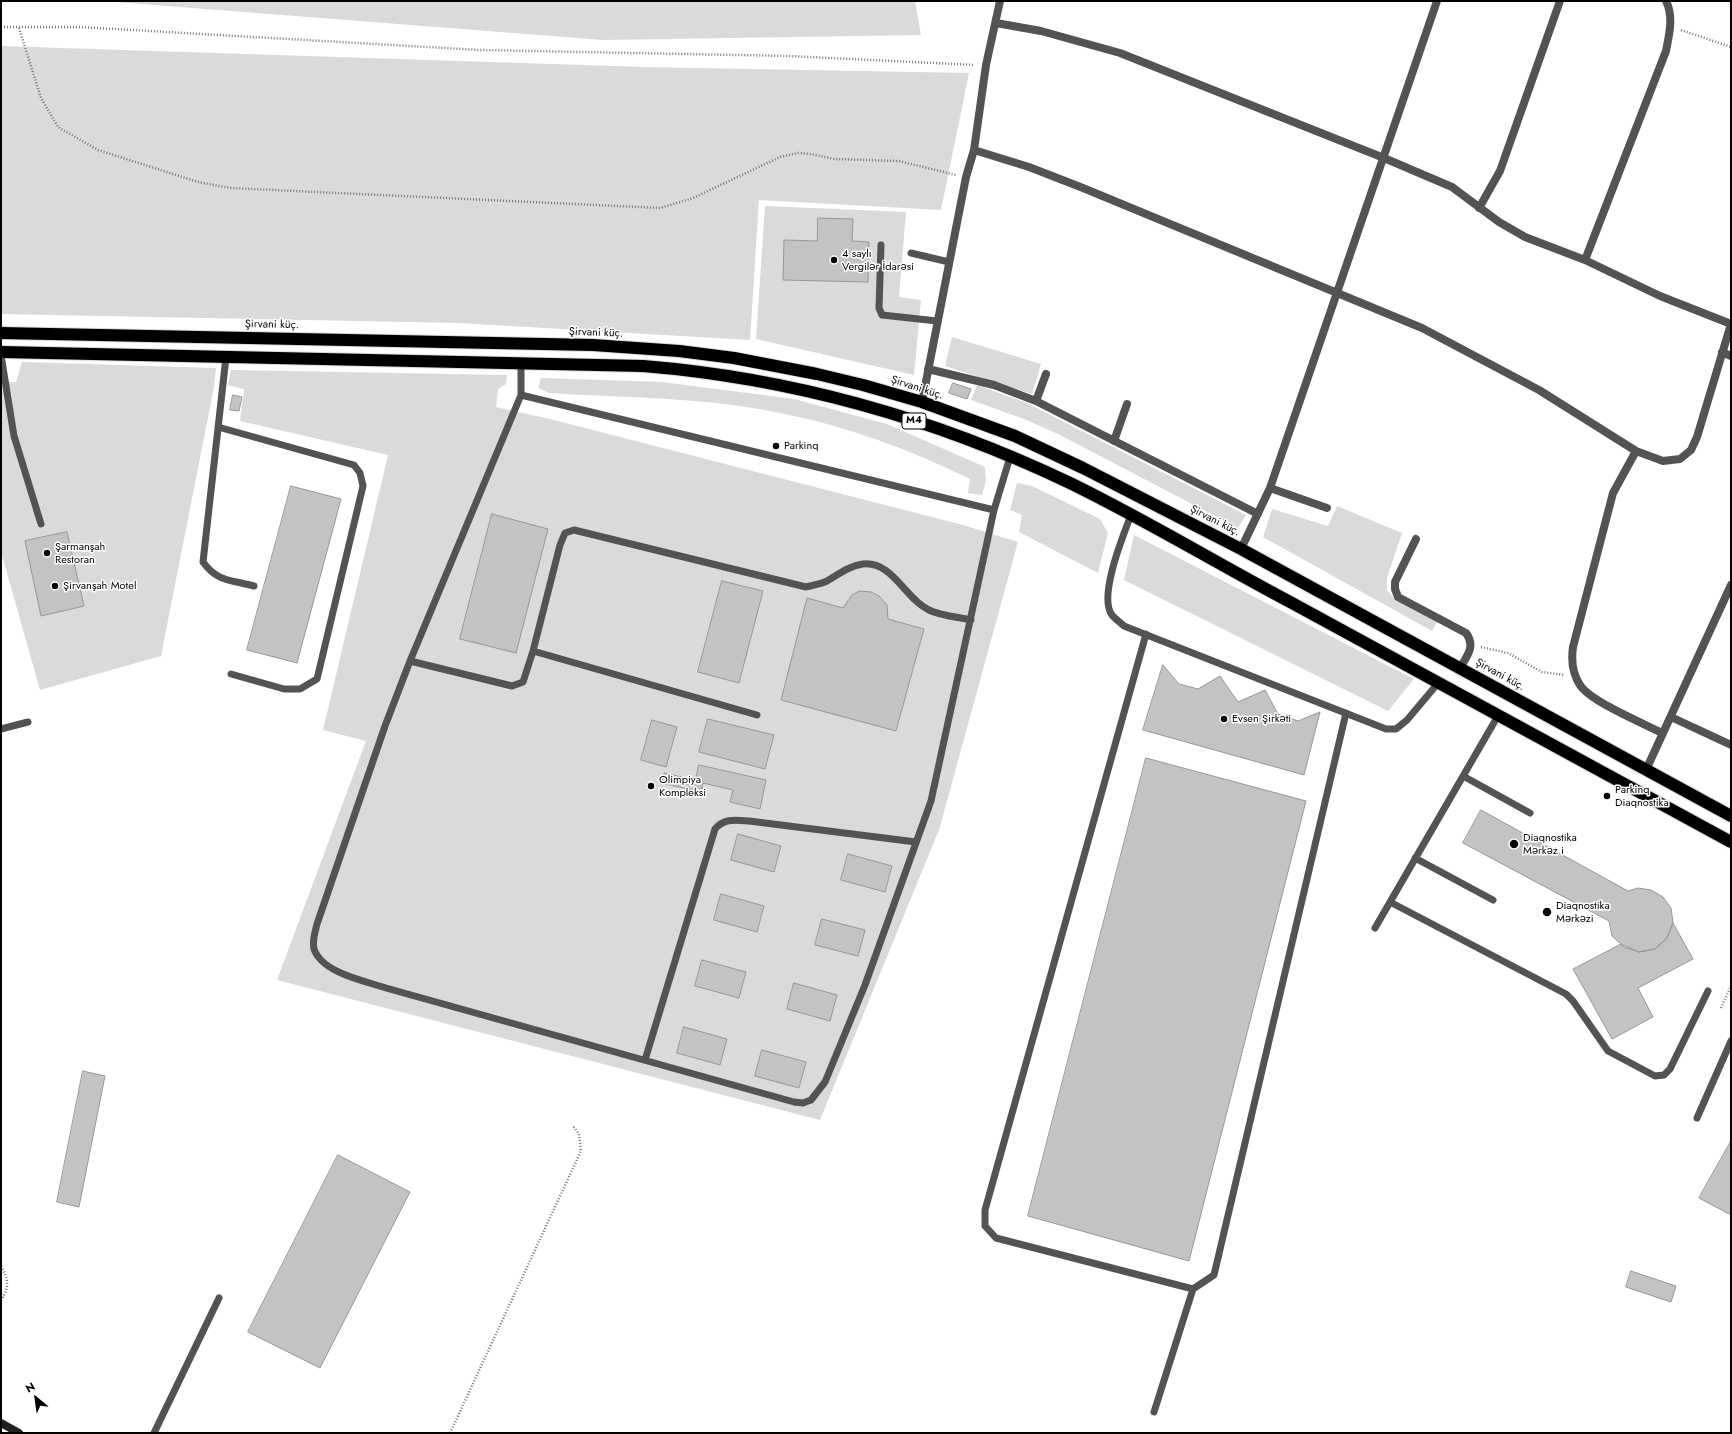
<!DOCTYPE html>
<html>
<head>
<meta charset="utf-8">
<style>
  body { margin:0 }
  #map { position:relative; width:1732px; height:1434px; overflow:hidden; background:#fff; font-family:Jost,sans-serif }
  canvas { display:block }
  .frame { position:absolute; inset:0; border:2px solid #000; pointer-events:none }
  .north { position:absolute; left:16px; top:1378px; width:40px; height:40px; -webkit-text-stroke:3px #fff; paint-order:stroke; rotate:331deg; font-size:11px; font-weight:700; line-height:16px; text-align:center; color:#000 }
  .north::after { content:''; display:block; margin:auto; width:14px; height:18px; background:#000; clip-path:polygon(50% 0,100% 100%,50% 72%,0 100%) }
</style>
</head>
<body>
<div id="map">
<canvas width="1732" height="1434"></canvas>
<div class="frame"></div>
<div class="north">N</div>
</div>
<script>
const ctx = document.querySelector('canvas').getContext('2d');
ctx.lineJoin = 'round';
function paint(path, color) { ctx.fillStyle = color; ctx.fill(path, 'evenodd'); }
function strokePath(path, color, width, dash) { ctx.strokeStyle = color; ctx.lineWidth = width; ctx.lineCap = dash ? 'butt' : 'round'; ctx.setLineDash(dash || []); ctx.stroke(path); }
function drawText(font, color, halo, rows, align = 'center') {
  ctx.font = font + ' Jost,sans-serif'; ctx.lineWidth = 3; ctx.setLineDash([]); ctx.textBaseline = 'middle'; ctx.strokeStyle = halo; ctx.fillStyle = color; for (const [text, x, y, turn = 0] of rows) {
    ctx.save(); ctx.translate(x, y); ctx.rotate((+turn || 0) * Math.PI / 180); ctx.textAlign = isNaN(turn) ? turn : align; if (halo) ctx.strokeText(text, 0, 0); ctx.fillText(text, 0, 0); ctx.restore();
  }
}
paint(new Path2D(`
  M103 1H915L921 35 603 40Z
  M1 46 644 67 969 73 941 210 759 200 750 340 459 323 1 314Z
  M765 206 906 212 899 297 921 300 914 375 756 339Z
  M952 337 1041 364 1032 394 945 366Z
  M22 362 216 368 214 387 161 656 40 690 1 552V382H16Z
  M231 370 507 375 506 384 498 389 496 407 550 419 963 525 1018 542 939 830 820 1120 277 980 366 741 323 730 388 455 240 421 244 389 228 385Z
  M541 378 662 382 794 399 887 424 985 467 986 481 982 495 968 493 970 479C911 450 849 427 785 414 708 397 627 398 549 393L538 388Z
  M977 385 1027 403 1246 515 1238 528 1058 434 1024 419 971 400Z
  M1017 483 1032 486 1100 519 1108 533 1098 573 1019 532 1022 515 1010 510Z
  M1337 506 1402 533 1387 578V590L1393 597 1437 622 1432 631 1263 537 1272 509 1328 526Z
  M1134 535 1414 679 1388 711 1124 580Z`), '#dadada');
const building = new Path2D(`
  M818 218 853 219 852 241 869 242 868 282 783 280 784 240 817 241Z
  M953 383 971 389 967 399 949 393Z
  M233 395 242 397 239 411 230 410Z
  M291 486 341 499 297 663 247 650Z
  M492 514 548 529 516 653 460 639Z
  M67 532 84 606 41 616 25 541Z
  M722 581 763 591 739 683 698 672Z
  M860 591 871 592 879 596 887 605 888 619 924 629 896 731 781 700 807 598 843 608 852 595Z
  M1163 665 1179 684 1198 689 1220 676 1238 702 1265 690 1278 714 1298 721 1320 712 1304 775 1143 730Z
  M708 719 774 735 765 769 699 752Z
  M652 720 677 727 666 767 641 760Z
  M1146 758 1306 801 1189 1261 1028 1216Z
  M699 765 766 780 760 809 730 802 733 790 703 783 701 792 662 783 664 773 695 780Z
  M1481 810 1628 891 1638 888 1651 890 1663 897 1671 908 1673 923 1667 938 1655 949 1639 952 1624 947 1612 936 1609 921 1463 843Z
  M738 834 781 846 774 872 731 860Z
  M848 854 892 866 885 892 841 880Z
  M721 894 764 906 757 932 714 920Z
  M822 919 865 930 858 956 815 945Z
  M1673 923 1693 959 1638 988 1653 1017 1612 1039 1573 969 1621 944 1639 952 1655 949 1667 938Z
  M702 960 746 972 739 998 695 986Z
  M794 983 837 995 830 1021 787 1009Z
  M684 1027 727 1039 720 1065 677 1053Z
  M762 1050 806 1062 799 1088 755 1076Z
  M83 1071 105 1076 79 1207 57 1202Z
  M1731 1141V1215L1699 1198Z
  M338 1155 410 1192 320 1368 248 1332Z
  M1631 1271 1676 1286 1671 1302 1626 1287Z`);
paint(building, '#c3c3c3');
strokePath(building, '#979797', 1);
const highway = new Path2D(`
  M1 333 593 345 679 351 734 358 817 374 863 385 922 402 1015 436 1083 468 1241 549 1731 816
  M1 352 643 366C791 378 936 419 1070 483 1146 520 1218 564 1292 603 1439 682 1585 762 1731 842`);
strokePath(highway, '#dbdbdb', 14);
strokePath(new Path2D(`
  M1 27H80L479 50 789 56 975 65
  M19 28 41 98 58 127 98 150 198 182 230 188 660 208 693 198 780 157 798 153 811 154 834 159 899 161 956 175
  M1681 30 1731 47
  M1481 647 1508 653 1542 672 1564 675
  M1721 1008 1731 986
  M1 1266C8 1279 10 1287 1 1300
  M450 1433 581 1151 579 1134 573 1126`), '#757575', 2.5, [1, 2]);
strokePath(new Path2D(`
  M881 245 879 308 882 315 937 321
  M911 253 949 262
  M1 355 14 436 41 524
  M226 357 203 562C217 582 232 580 254 586
  M521 362V395L994 510 1010 457
  M521 395 410 661 385 726 317 924C315 932 312 941 314 949 322 973 365 981 386 988L794 1102 803 1103 811 1100 825 1082 865 985 931 801 994 510
  M218 427 354 465 360 473 363 486 317 679 300 689H284L231 674
  M1131 515C1123 536 1098 597 1112 615 1115 619 1120 622 1124 626L1386 729H1396L1407 720 1439 682
  M1146 634 985 1210V1226L996 1238 1193 1289
  M533 651 757 715
  M410 661 512 686 523 682 533 651 560 545 565 533 574 530 806 587C813 585 821 584 827 581 839 574 849 566 863 564 893 561 905 599 929 610 941 616 958 617 971 620
  M1 729 28 722
  M1463 776 1530 813
  M1415 858 1493 900
  M1390 902 1566 994 1573 1001 1608 1051 1655 1076 1664 1075 1670 1069 1708 991
  M1375 928 1499 714
  M645 1060 715 829C724 818 735 820 749 821L916 842
  M1697 1118 1731 1041
  M1154 1412 1193 1289 1214 1275 1346 713
  M154 1433 219 1298`), '#535353', 7);
strokePath(new Path2D(`
  M996 23 1041 31 1120 53 1384 158 1452 187 1499 222 1525 237 1585 260 1660 296 1731 324
  M974 150 1029 167 1083 188 1422 328 1539 390 1636 451 1663 461 1680 459 1691 450 1697 437 1731 324
  M1479 208 1500 171 1560 1
  M1585 260 1666 51C1669 35 1674 17 1666 1
  M1722 352 1731 356
  M928 369 994 385 1036 401 1258 514
  M1036 401 1046 374
  M922 402 966 177 974 150 986 65 1000 1
  M1114 441 1127 404
  M1636 451 1613 493 1573 647C1571 661 1572 673 1580 685 1591 702 1643 723 1662 733
  M1270 488 1327 508
  M1416 539 1395 582V589L1398 597 1466 633C1476 646 1467 656 1460 668
  M1241 549 1270 488 1437 1
  M1671 717 1731 745
  M1646 770 1731 585`), '#535353', 8);
strokePath(new Path2D(`
  M1 1423 19 1433`), '#202020', 8);
strokePath(highway, '#000', 12);
for (const [x, y, r, color] of [
  [834,260,4,"#000"],
  [776,446,4,"#000"],
  [47,553,4,"#000"],
  [55,586,4,"#000"],
  [1224,719,4,"#000"],
  [651,786,4,"#000"],
  [1607,796,4,"#000"],
  [1514,844,5,"#000"],
  [1547,912,5,"#000"]
]) { const dot = new Path2D(); dot.arc(x, y, r, 0, 2 * Math.PI); ctx.fillStyle = color; ctx.fill(dot); strokePath(dot, '#fff', 1.5); }
for (const [x, y, w] of [
  [914,421,24]
]) { const box = new Path2D(); box.roundRect(x - w / 2, y - 8, w, 16, 3); ctx.fillStyle = '#fff'; ctx.fill(box); strokePath(box, '#000', 1); }
drawText('bold 10px', '#000', null, [
  ["M4",914,421]
]);
drawText('11px', '#000', '#fff', [
  ["4 saylı",842,254],
  ["Vergilər İdarəsi",842,267],
  ["Parkinq",784,446],
  ["Şarmanşah",55,547],
  ["Restoran",55,560],
  ["Şirvanşah Motel",63,586],
  ["Evsen Şirkəti",1232,719],
  ["Olimpiya",659,780],
  ["Kompleksi",659,793],
  ["Parkinq",1615,790],
  ["Diaqnostika",1615,803],
  ["Diaqnostika",1523,838],
  ["Mərkəz i",1523,851],
  ["Diaqnostika",1556,906],
  ["Mərkəzi",1556,919]
], 'left');
drawText('11px', '#000', '#fff', [
  ["Şirvani küç.",272,325,1],
  ["Şirvani küç.",596,333,2],
  ["Şirvani küç.",917,388,18],
  ["Şirvani küç.",1215,521,27],
  ["Şirvani küç.",1500,675,29]
]);
</script>
</body>
</html>
